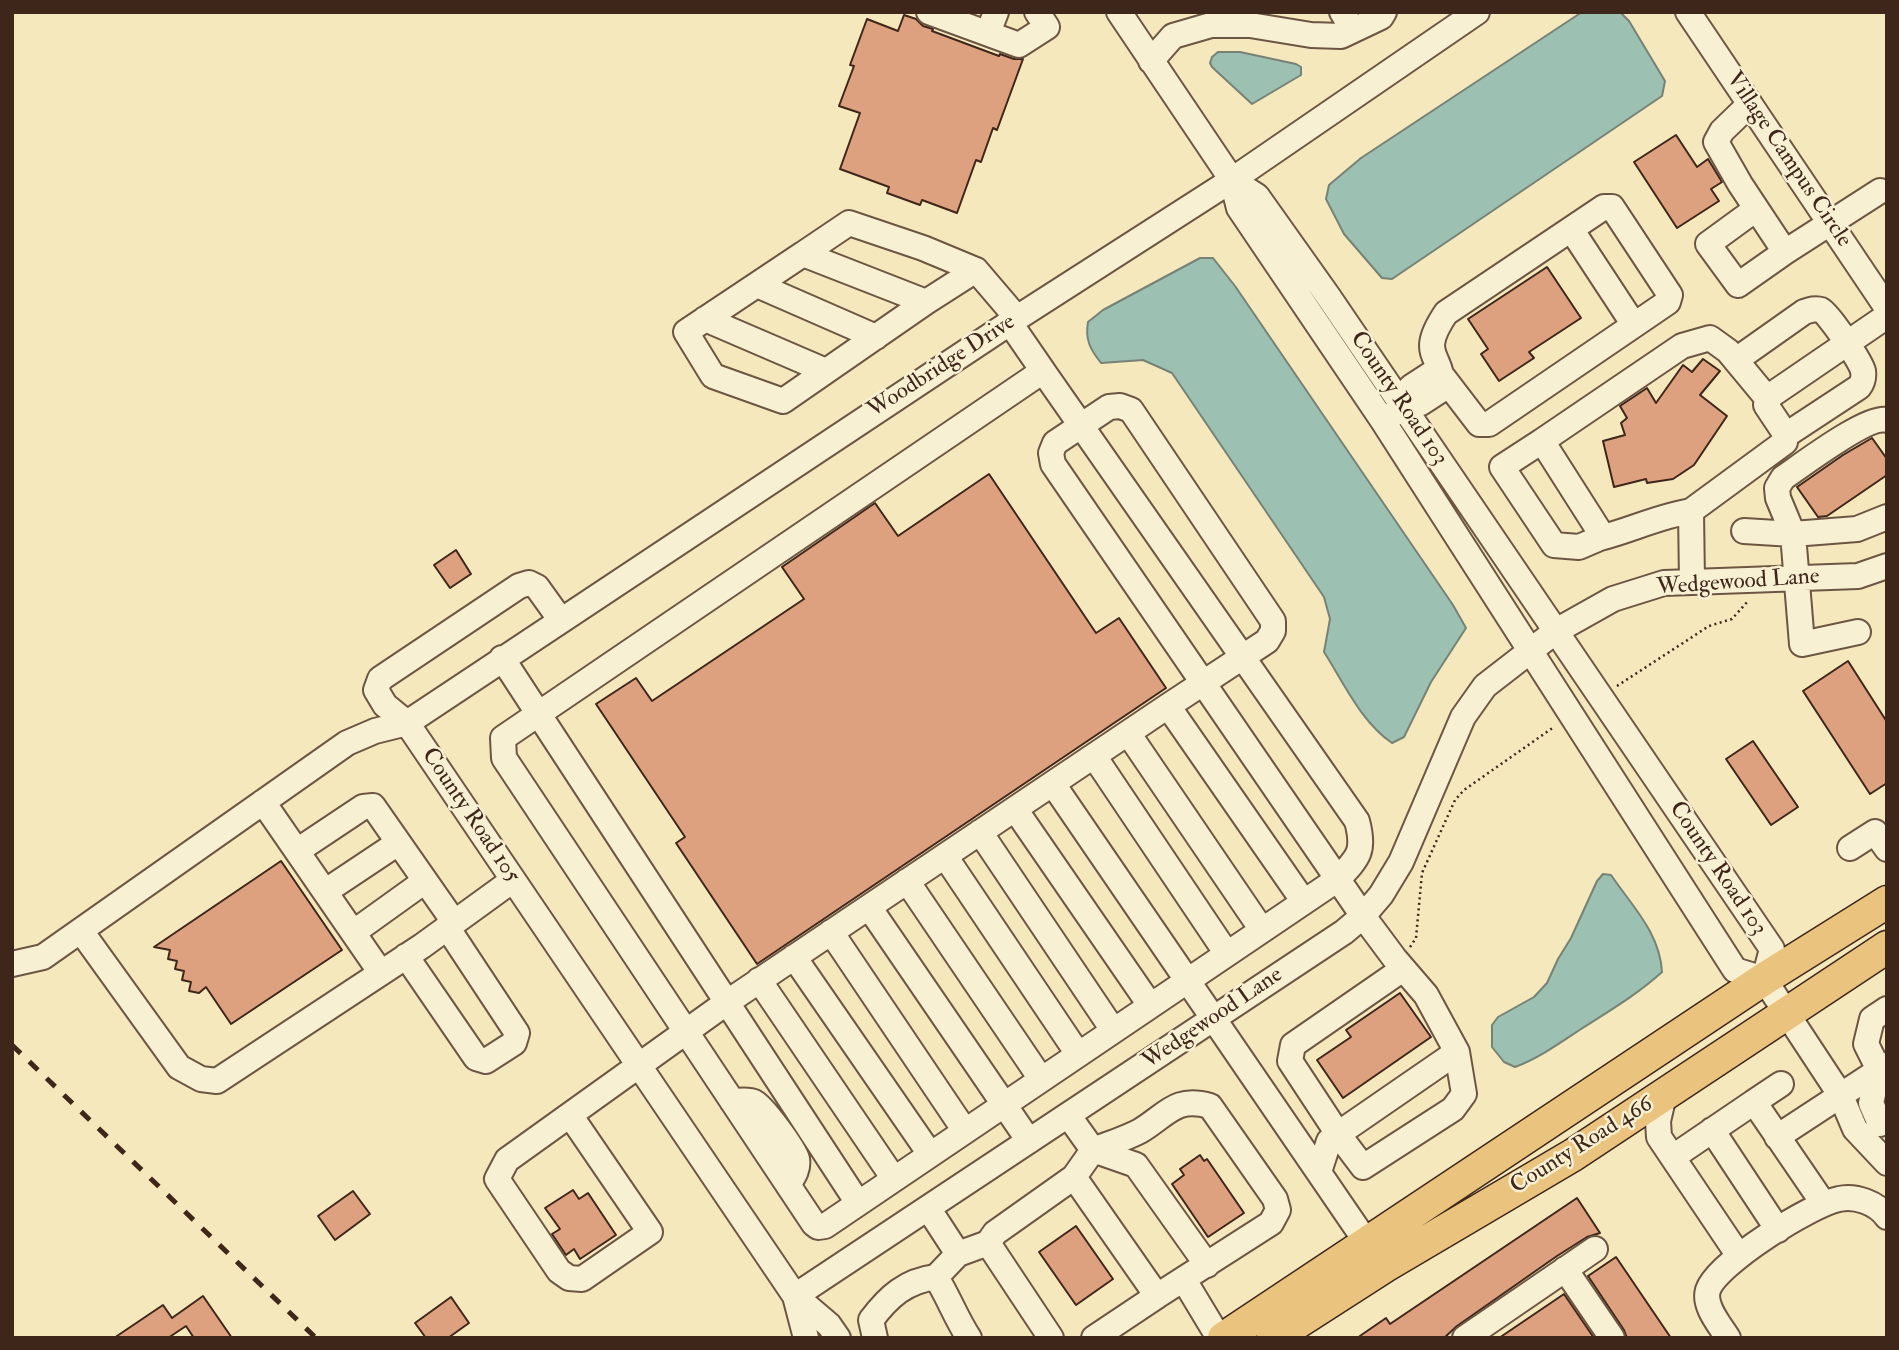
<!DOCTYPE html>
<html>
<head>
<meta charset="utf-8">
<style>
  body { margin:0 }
  #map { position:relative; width:1899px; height:1350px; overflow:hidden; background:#f5e8bc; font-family:"IM FELL Double Pica",serif }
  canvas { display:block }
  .frame { position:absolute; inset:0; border:14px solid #3e261b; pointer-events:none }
</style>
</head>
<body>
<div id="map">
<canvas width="1899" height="1350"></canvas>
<div class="frame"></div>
</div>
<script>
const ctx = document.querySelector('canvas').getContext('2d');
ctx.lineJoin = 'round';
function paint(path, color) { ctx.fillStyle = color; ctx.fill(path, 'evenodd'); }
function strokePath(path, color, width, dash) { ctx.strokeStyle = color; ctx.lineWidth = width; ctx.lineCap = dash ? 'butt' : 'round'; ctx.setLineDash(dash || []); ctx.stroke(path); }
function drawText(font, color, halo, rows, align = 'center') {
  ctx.font = font + ' "IM FELL Double Pica",serif'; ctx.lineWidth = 5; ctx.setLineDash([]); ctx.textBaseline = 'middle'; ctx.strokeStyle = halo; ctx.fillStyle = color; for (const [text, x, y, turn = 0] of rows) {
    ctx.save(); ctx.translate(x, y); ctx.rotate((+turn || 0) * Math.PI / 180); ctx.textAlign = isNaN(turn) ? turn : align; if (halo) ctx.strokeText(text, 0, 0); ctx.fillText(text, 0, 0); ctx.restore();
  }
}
const water = new Path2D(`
  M1582 12H1620L1629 21 1665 81 1662 96 1392 279 1382 278 1344 234 1326 199 1329 185 1361 158Z
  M1218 52H1240L1296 64 1301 67V75L1252 104 1212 67 1210 63 1212 57Z
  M1200 258H1213L1235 286 1453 605 1466 628 1431 682 1404 737 1392 743C1361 722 1344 683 1324 652L1330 619 1324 597 1172 373 1143 360 1101 363C1090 349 1085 340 1088 322L1103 310Z
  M1603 874 1611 875C1632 906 1660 933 1662 972 1638 994 1609 1011 1581 1029 1560 1043 1539 1058 1515 1067L1504 1062 1492 1047V1025L1498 1017 1534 997 1547 983 1558 959 1571 938 1597 881Z`);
paint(water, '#9cc0b2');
strokePath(water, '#768276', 2);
const building = new Path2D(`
  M904 15 916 19 923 26 933 29 932 31 999 56 1000 54 1014 59H1023L997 130 993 128 981 162 976 160 957 213 922 200 920 205 887 193 889 187 840 169 860 113 839 106 854 66 850 65 867 19 898 31Z
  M1676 135 1697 167 1708 159 1722 182 1711 189 1719 201 1677 228 1634 162Z
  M1547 267 1581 318 1529 352 1534 358 1499 381 1481 354 1488 349 1468 319Z
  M1703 359 1720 371 1700 395 1727 416 1694 465 1673 479 1647 483 1646 479 1614 487 1603 441 1625 435 1621 423 1627 418 1620 406 1647 388 1656 403 1683 365 1692 372Z
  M1872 438 1887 459V475L1827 516 1818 517 1797 487 1843 455Z
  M989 474 1096 633 1119 618 1166 688 757 964 676 843 685 837 596 704 636 678 652 701 804 599 782 567 875 503 898 536Z
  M456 550 471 574 450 588 434 565Z
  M1848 661 1887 722V783L1870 794 1803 691Z
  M1753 741 1798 807 1771 825 1726 759Z
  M281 861 342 950 231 1024 206 987 199 993 189 991 191 982 182 980 184 971 175 969 177 961 168 959 170 950 154 947Z
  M1400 993 1431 1037 1343 1098 1317 1060 1351 1037 1346 1030Z
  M1200 1155 1204 1161 1207 1159 1244 1213 1208 1237 1172 1184 1184 1175 1180 1169Z
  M573 1190 579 1199 588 1193 616 1235 580 1259 574 1249 566 1255 552 1234 560 1229 545 1208Z
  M353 1191 370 1214 335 1240 318 1216Z
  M1577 1198 1600 1233 1587 1237 1557 1256 1457 1326 1444 1338H1357L1386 1318 1390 1324Z
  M1076 1226 1113 1279 1076 1305 1039 1252Z
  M1616 1257 1671 1338H1627L1624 1330 1588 1276Z
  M1564 1294 1594 1338H1499Z
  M203 1296 232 1338H194L186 1326 168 1338H114L163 1305 172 1318Z
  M451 1297 469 1323 448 1338H426L415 1323Z`);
paint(building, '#dea17f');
strokePath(building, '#3e261b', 2);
const minor = new Path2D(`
  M929 12 1019 45 1047 27 1037 12
  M1119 12 1232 180 1239 208 1383 421 1735 970 1764 979
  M1342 12 1353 30
  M1688 12 1887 308
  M988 33 996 12
  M1151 61 1173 36 1211 25H1250L1311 35 1341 36 1381 17 1384 12
  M1750 104 1722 131 1716 142 1740 184 1785 252 1880 191
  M1232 180 1257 196 1328 296 1772 949 1764 979
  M1756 209 1708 244 1738 285 1785 252
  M1571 229 1634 325
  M803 254 686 332 713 376 783 401 926 302
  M976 270 926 302 803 254 849 223 923 248 976 270 1017 318
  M757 285 876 337
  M705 319 826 371
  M1010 323 1043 371
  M1736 360 1804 312C1810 310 1815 308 1821 310 1829 314 1861 362 1863 371 1864 378 1863 382 1859 387L1786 435
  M1043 371 1357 821C1365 851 1359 857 1338 879L825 1226 818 1227 814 1224 504 758 503 738Z
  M1392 415 1404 407 1421 403 1441 390C1446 353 1415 359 1446 313L1604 207H1612L1670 295 1668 302 1489 424H1479L1443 377 1431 374 1411 387 1404 407
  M1542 441 1502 467 1554 545 1579 547 1600 538
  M1691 511C1660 516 1631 530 1600 538L1598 529 1542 441 1682 346 1710 338 1728 351 1767 398
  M1744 531 1793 534 1778 498 1777 488 1783 478C1802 465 1868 415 1887 420
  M1692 582 1691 511 1785 442 1786 435 1766 405 1767 398 1887 316
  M560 619 537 587 529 583 519 586 380 679 376 690 385 705 407 723 795 1296 829 1325 838 1338
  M1858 632 1802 644 1793 534 1857 529 1887 517
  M502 658 858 1203
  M1168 706 1304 902
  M1128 733 1262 930
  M1094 756 1227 954
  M1053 784 1367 1243
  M263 802 381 973
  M1015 809 1150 1005
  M980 832 1113 1030
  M1850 848 1875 832 1887 849
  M297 851 363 807 373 806 454 922
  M945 856 1078 1054
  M907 881 1041 1079
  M326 891 398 843
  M869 907 1029 1141
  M81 931 179 1067 201 1079 217 1081 422 946 513 880
  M354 932 425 881
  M831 932 965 1131
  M406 956 476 1058 486 1061 514 1043 517 1033 447 927
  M794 957 930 1154
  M12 964 43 957 347 743 375 731 407 723 1017 318 1232 180 1477 12
  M1764 979 1841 1096 1855 1129 1887 1163
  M759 980 894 1179
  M1664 1095 1658 1121 1659 1137 1739 1256
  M732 1101C739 1101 748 1099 754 1102 763 1106 794 1149 797 1159 799 1169 793 1177 788 1185
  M1754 1102 1781 1084
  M570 1115 650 1232 582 1279 569 1278 559 1271 497 1179 507 1160 726 1003 1168 706 1267 641 1273 631V621L1131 410 1120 406 1109 407 1055 443 1051 453 1053 464 1363 916 1395 959 1426 995 1457 1052 1464 1094 1453 1109 1363 1167 1338 1134 1457 1052
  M1068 1115 1093 1150 1074 1177 1157 1296 1271 1223 1278 1210 1275 1199 1210 1106C1175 1096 1167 1115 1140 1131 1125 1139 1108 1144 1093 1150
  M1880 1124 1871 1103 1879 1070 1866 1044 1872 1019 1887 1009
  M1712 1130 1778 1230
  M1777 1137 1887 1065
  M1093 1150 1136 1165 1207 1265
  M1673 1157 1754 1102 1823 1203
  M1319 1172 1329 1141 1338 1134 1290 1061 1293 1045 1403 969
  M928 1208 958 1254
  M988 1243 1051 1338
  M1565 1269 1612 1338
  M1184 1280 1219 1338
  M795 1296 1344 932 1363 916 1381 895 1401 862 1463 717 1485 686 1556 631 1613 599 1664 583 1858 576 1887 566
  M795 1296 806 1338
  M875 1338 871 1320C889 1296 906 1281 936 1277
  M969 1338C956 1318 949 1298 936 1277L958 1254 988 1243 995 1233 1074 1177
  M1094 1338 1157 1296
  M1465 1338 1595 1249
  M1728 1338C1720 1325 1703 1306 1708 1290 1717 1263 1812 1204 1839 1199 1855 1195 1877 1203 1887 1217`);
const major = new Path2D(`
  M1224 1338 1764 979 1887 902
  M1273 1338 1385 1266 1573 1155 1887 947`);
strokePath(minor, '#6c5643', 28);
strokePath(major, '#3e261b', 35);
strokePath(new Path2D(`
  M1617 686 1709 626 1732 619 1748 601
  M1410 947 1416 938 1422 873 1455 800 1464 790 1554 727`), '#3e261b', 2.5, [2, 3.5]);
strokePath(minor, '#f8f0d3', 24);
strokePath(major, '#eac47e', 32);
strokePath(new Path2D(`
  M12 1045 316 1338`), '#3e261b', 5, [12, 12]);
drawText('23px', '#3e261b', '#f8f0d3', [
  ["Village Campus Circle",1788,160,56],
  ["Woodbridge Drive",942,367,-33],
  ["County Road 103",1398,399,56],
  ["Wedgewood Lane",1738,583,-4],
  ["County Road 105",470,816,56],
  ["County Road 103",1717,869,56],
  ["Wedgewood Lane",1213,1019,-34],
  ["County Road 466",1582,1146,-32]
]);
</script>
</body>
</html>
